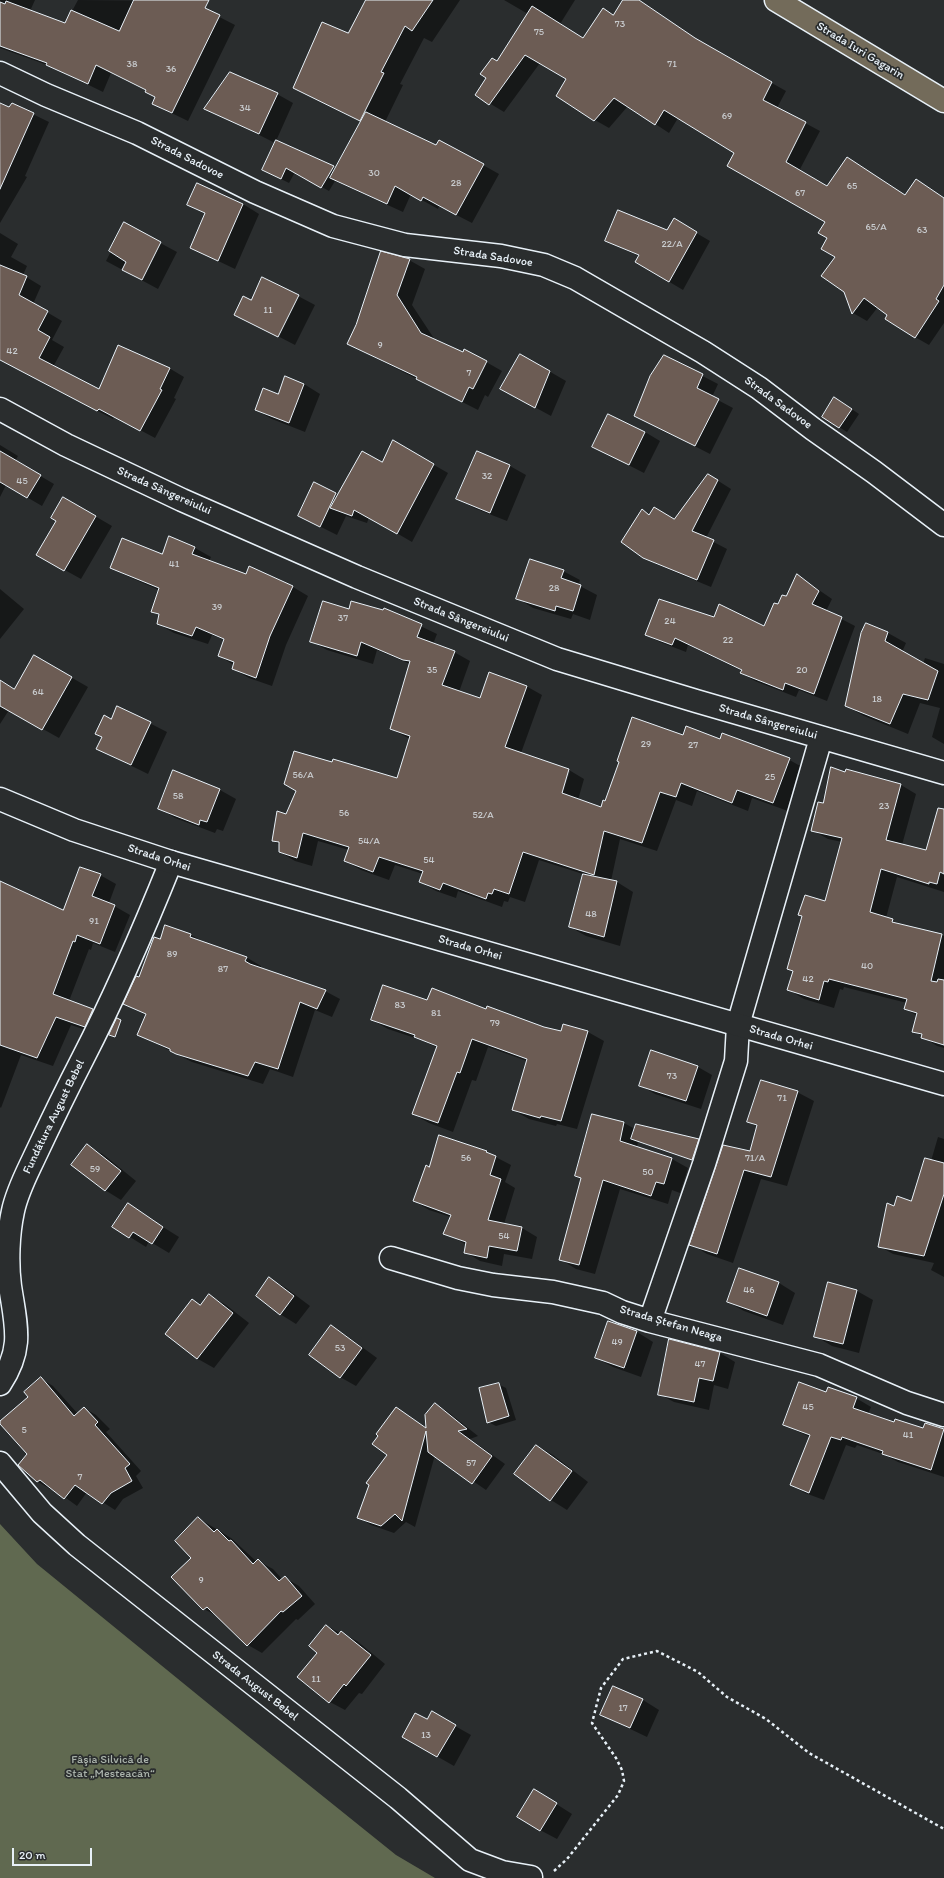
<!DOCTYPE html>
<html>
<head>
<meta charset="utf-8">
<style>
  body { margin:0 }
  #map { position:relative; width:944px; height:1878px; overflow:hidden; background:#2a2d2e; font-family:Itim,sans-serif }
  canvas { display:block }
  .scale { position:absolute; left:12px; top:1848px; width:80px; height:18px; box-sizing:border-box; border:2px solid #e8f1f8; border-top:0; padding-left:5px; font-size:12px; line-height:14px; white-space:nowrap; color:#e8f1f8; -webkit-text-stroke:3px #2a2d2e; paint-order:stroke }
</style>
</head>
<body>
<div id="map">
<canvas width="944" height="1878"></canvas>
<div class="scale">20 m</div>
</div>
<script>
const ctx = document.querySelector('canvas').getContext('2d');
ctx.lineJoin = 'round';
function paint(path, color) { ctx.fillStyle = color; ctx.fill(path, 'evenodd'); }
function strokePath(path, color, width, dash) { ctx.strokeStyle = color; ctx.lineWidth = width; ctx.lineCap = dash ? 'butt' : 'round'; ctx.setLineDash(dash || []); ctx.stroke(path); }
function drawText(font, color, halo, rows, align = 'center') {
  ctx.font = font + ' Itim,sans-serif'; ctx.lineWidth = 3.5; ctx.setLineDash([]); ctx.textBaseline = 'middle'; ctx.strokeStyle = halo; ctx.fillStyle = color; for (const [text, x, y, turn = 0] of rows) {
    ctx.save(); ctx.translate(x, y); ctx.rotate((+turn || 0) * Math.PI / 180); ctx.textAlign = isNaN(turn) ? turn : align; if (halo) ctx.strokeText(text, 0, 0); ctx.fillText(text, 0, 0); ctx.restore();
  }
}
paint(new Path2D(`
  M0 1524 37 1564 248 1736 396 1855 435 1878H0Z`), '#606950');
paint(new Path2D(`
  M0 0H35L30 11 65 24 78 0 188 1 235 25 188 121 153 104 156 97 147 91 111 73 103 92 50 66 0 48Z
  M367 0H460L432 42 424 38 400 84 403 85 385 122 437 146 483 165 499 174 472 223 439 206 438 209 411 194 403 212 335 181 329 191 295 172 289 183 263 170 275 143 206 108 277 94 293 103 276 141 336 168 361 122 294 88 348 35Z
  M504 0H575L560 24 583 38 613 15 625 0H639L706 46 786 91 777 108 820 131 799 171 828 188 847 158 906 196 944 198V323L929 345 915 337 878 307 867 321 853 313 844 292 826 222 735 153 678 118 669 133 628 106 609 128 595 120 567 79 540 63 504 112 476 95 528 14Z
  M0 104 10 109 12 104 49 122 25 176 27 177 0 223Z
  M188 204H243L259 214 235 269 191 248 206 214Z
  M674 220 710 241 683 290 636 262 639 256 606 241 667 231Z
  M125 224 177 252 158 289 106 261Z
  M0 233 18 244 11 257 27 266 23 275 41 286 33 304 62 321 52 340 64 347 53 367 99 390 169 368 184 377 174 398 176 399 155 438 114 416 113 419 0 359Z
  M409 260 425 269 412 305 435 340 463 353 465 350 502 371 488 397 485 395 478 410 348 344Z
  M298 296 315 305 295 345 235 314 251 301Z
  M521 355 566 381 551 416 518 398Z
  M664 356 718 384 712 397 733 408 710 454 636 416Z
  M304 384 320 394 305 432 272 419 256 410 279 396Z
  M843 403 859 414 847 432 823 417Z
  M645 432 660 441 644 473 593 447Z
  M394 442 448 473 412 542 369 517 367 523 346 516 337 535 299 516 336 494 338 495 382 463Z
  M0 445 18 456 15 461 54 484 42 506 6 485 0 497Z
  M478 452 510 466 526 475 507 521 474 508 458 499Z
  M709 475 731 489 706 538 727 549 711 587 658 565 644 557 642 511 649 515 675 520Z
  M64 498 112 526 81 579 38 555 57 521Z
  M170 537 195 548 211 557 209 561 246 575 293 587 308 596 286 645 272 686 249 678 233 669 234 665 219 656 225 640 212 635 208 644 174 633 158 624 159 615 152 611 159 590 127 576 111 567 162 555Z
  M563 571 580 580 578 585 597 595 590 620 573 614 571 619 533 608 517 598Z
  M797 575 832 599 826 611 855 626 827 701 799 690 796 697 755 681 741 673 742 671 688 645 686 652 660 642 646 635 715 618 764 628 786 597Z
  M0 589 24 609 0 639Z
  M385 609 437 634 433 644 454 652 470 661 459 692 481 699 526 686 542 695 521 753 569 770 584 779 578 800 602 808 606 802 683 736 721 740 786 758 802 767 788 811 752 798 748 811 697 791 692 806 676 800 657 851 620 839 611 881 617 882 633 892 620 946 586 936 570 927 583 874 539 860 525 902 510 897 508 902 504 901 502 907 458 891 456 898 436 891 420 882 423 874 395 865 389 880 361 870 345 861 349 850 318 841 312 866 295 861 280 852V845L273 841 286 815 397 780 410 739 391 729 410 664 377 650 373 664 327 650 311 641 350 610 384 611ZM567 771H570L561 798H559Z
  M866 624 888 633 906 643 902 652 923 664 925 658 944 664V744L932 737 940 708 920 703 908 734 864 716 846 706Z
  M34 656 88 687 59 738 9 710 0 724V679L15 689Z
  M118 707 167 732 148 774 97 749 103 737 96 734 112 720Z
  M845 773 901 785 916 794 902 845 926 852 944 826V892L897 877 886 918 904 926 944 936V1044L933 1040 944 1046V1048L937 1046 914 1031 918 1016 905 1009 907 1003 844 987 843 990 840 989 834 1008 804 999 789 990 794 972 788 969 826 902 842 842 828 839 812 830 824 804Z
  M220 790 236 799 223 831 217 829 215 833 175 818 159 808Z
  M100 875 116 884 109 903 130 915 115 952 93 943 91 950 89 949 69 1001 93 1010 108 1019 101 1035 71 1025 53 1066 21 1055 1 1108 0 1107V882L64 911Z
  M166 926 191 935 206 943 246 957 261 966V968L325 991 340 999 332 1017 315 1010 293 1077 270 1069 263 1084 192 1062 139 1035 147 1015 125 1003 161 940Z
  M428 1001 487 1010 562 1032 564 1025 588 1032 604 1041 577 1129 557 1124 556 1126 529 1119 513 1110 527 1061 488 1047 476 1081 472 1080 453 1132 429 1123 413 1114 438 1048 421 1040 388 1029 372 1020Z
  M698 1067 712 1075 701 1109 655 1094 640 1085Z
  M797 1092 814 1101 787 1186 761 1179 733 1263 707 1254 691 1244 750 1152 758 1127 748 1122Z
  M593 1116 624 1123 635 1129 698 1140 706 1144 700 1163 638 1142 637 1147 672 1159 688 1168 680 1193 672 1190 668 1204 620 1189 595 1274 576 1269 560 1259 582 1179 576 1176Z
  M938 1137 944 1139V1277L931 1270 934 1263 893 1254 879 1246 894 1207 911 1202 931 1161Z
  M88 1146 104 1155 136 1181 121 1200 105 1190Z
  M486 1152 511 1165 505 1182 515 1188 504 1224 522 1228 537 1237 532 1259 504 1254 502 1266 480 1261 465 1252 467 1245 445 1233 451 1217 429 1210 414 1201 430 1168Z
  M128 1205 179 1237 169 1253 149 1241 146 1247 130 1237Z
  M740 1269 779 1283 795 1293 783 1325 744 1311 728 1302Z
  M269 1278 286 1288 310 1306 296 1324 280 1314Z
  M829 1283 857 1291 873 1300 859 1353 832 1346 815 1336Z
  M209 1295 226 1305 249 1323 214 1368 198 1359 166 1334 192 1300 202 1305Z
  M608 1322 637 1332 653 1342 641 1377 613 1367 596 1358Z
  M331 1326 347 1336 377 1358 356 1386 340 1377Z
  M670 1340 720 1353 735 1362 728 1389 714 1385 709 1410 674 1402 659 1394Z
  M41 1379 53 1386 78 1414 84 1408 96 1415 110 1429 106 1432 141 1471 136 1476 143 1488 123 1499 115 1510 87 1492 77 1506 51 1487 50 1489 38 1482 19 1465 28 1454 29 1397Z
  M498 1384 506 1388 516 1420 496 1426 488 1422Z
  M826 1394 856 1398 871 1407 868 1414 895 1423 924 1429 925 1424 944 1431V1477L898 1462 883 1454 857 1445 855 1448 846 1445 824 1500 805 1493 791 1485 810 1437 784 1425Z
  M435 1404 448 1412 478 1436 470 1439 505 1464 486 1490 435 1455 415 1527 406 1522 394 1533 371 1525 358 1517 388 1455 396 1408 427 1428Z
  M537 1446 553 1455 588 1482 567 1510 551 1500 519 1477Z
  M198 1518 231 1538 257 1562 258 1561 273 1569 283 1580 285 1578 299 1586 315 1604 298 1620 296 1619 262 1653 248 1645 219 1617 204 1609 192 1558Z
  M326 1626 357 1641 385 1664 362 1694 359 1693 345 1710 330 1702 318 1652Z
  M613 1687 643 1700 659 1710 647 1737 601 1715Z
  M432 1713 471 1735 454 1766 403 1737 427 1721Z
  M550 1800 572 1814 557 1839 540 1830Z`), '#0007');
const building = new Path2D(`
  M134 0H209L205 8 220 15 172 113 152 104 155 97 145 92 146 90 96 65 88 84 46 65 47 63 0 46V2L5 4 6 1 65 23 71 10 119 31Z
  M366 0H433L412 31 405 26 381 72 384 73 360 121 293 88 322 22 348 33Z
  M623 0H639L695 38 772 82 763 100 806 122 786 162 827 186 847 157 905 195 916 179 944 198V285L936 299 939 301 915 338 885 319 887 315 864 298 852 314 844 292 821 276 835 257 821 249 827 238 818 233 825 222 727 166 734 153 664 110 655 125 614 98 594 121 556 96 566 79 525 55 489 105 475 95 486 78 480 74 492 58 497 61 532 6 583 38 603 8 613 15Z
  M230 72 278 93 259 134 204 109Z
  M0 103 9 107 12 103 34 113 0 189Z
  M366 112 436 145 439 140 484 164 456 215 423 197 421 201 395 186 387 204 330 178Z
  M276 140 334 166 321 188 286 168 281 179 262 170Z
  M197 183 243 204 218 261 190 248 205 213 187 205Z
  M618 210 667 230 674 218 697 232 669 282 635 262 639 255 605 241Z
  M124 222 161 242 142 280 122 270 126 262 109 251Z
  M381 251 410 259 397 295 421 333 463 352 464 349 487 361 473 389 469 387 462 402 416 379 417 377 347 344 356 325Z
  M0 265 27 276 19 295 48 311 38 330 50 337 39 358 99 389 118 345 170 368 160 389 162 390 140 431 99 409 97 411 0 360Z
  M262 277 299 295 278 337 234 315 243 296 251 300Z
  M520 354 550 371 535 408 500 389Z
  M664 355 703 374 697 388 719 399 695 446 634 416 650 376Z
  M285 376 304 384 289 423 255 410 263 388 278 394Z
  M834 397 852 409 839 428 822 417Z
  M608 414 645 432 629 465 592 447Z
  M393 440 434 464 397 534 354 510 352 516 330 508 362 451 382 462Z
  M0 451 41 475 27 498 0 482Z
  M477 451 510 465 490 513 456 499Z
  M708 474 718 480 692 531 714 540 697 580 643 558 621 542 642 509 649 515 654 507 674 519Z
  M314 482 336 493 320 527 298 516Z
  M63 497 96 516 64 571 36 555 56 521 51 518Z
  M169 536 195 547 192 554 246 574 249 566 293 586 270 636 256 678 232 669 234 662 218 656 224 639 196 627 192 636 157 624 159 614 151 612 159 588 110 568 122 538 162 554Z
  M530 559 564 570 561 578 581 585 573 611 556 606 555 611 516 599Z
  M797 574 819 591 812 604 842 617 814 694 785 683 783 690 740 673 742 670 675 638 672 645 645 635 659 599 714 617 719 604 764 626 774 603 778 604 782 595 786 596Z
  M323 601 349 609 351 601 383 610 384 608 422 624 417 637 455 651 442 685 480 698 489 672 527 686 505 747 569 769 562 793 601 807 603 800 605 801 619 762 617 761 632 717 683 735 686 726 720 739 722 733 790 758 773 803 737 790 732 803 681 783 676 797 660 792 642 843 604 831 594 875 523 852 509 894 494 889 492 894 488 893 486 899 443 883 440 890 419 882 423 871 379 857 373 872 344 861 349 847 303 833 297 858 279 852V842L272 841 277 811 286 814 296 791 284 784 294 751 332 762 333 759 397 778 410 736 390 729 410 661 403 660 361 642 357 656 310 642Z
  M866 623 888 632 885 641 938 671 928 700 903 694 890 724 845 706 861 633Z
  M34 655 72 677 42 730 0 706V680L14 689Z
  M117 706 151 722 131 765 96 749 102 737 95 734 104 715 111 719Z
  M831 767 845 772 846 769 901 784 886 840 926 850 938 808 944 809V874L940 872 937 884 929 882V884L881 869 870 912 893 919 892 922 942 934 931 981 937 982 938 979 944 980V1045L921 1038 922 1034 912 1032 917 1013 904 1009 907 999 829 979 828 982 824 981 819 1000 787 990 793 971 787 969 802 916 798 915 805 895 825 901 842 838 811 831 818 802 823 803Z
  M173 770 220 789 207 822 200 820 199 825 158 809Z
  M80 867 101 874 92 896 115 905 100 944 77 935 75 942 73 941 53 994 93 1009 85 1027 56 1017 37 1058 0 1045V881L63 910Z
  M583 874 617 881 604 937 569 927Z
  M165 925 191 934 190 937 247 957 245 961 250 964 326 990 317 1009 300 1002 278 1069 255 1062 248 1076 176 1054 170 1051V1049L137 1035 146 1014 123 1004 136 976 139 977 154 937 160 939Z
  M383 985 427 1000 432 988 486 1009 487 1006 544 1027 561 1031 563 1024 588 1031 561 1121 541 1116 540 1118 512 1110 527 1059 472 1039 460 1073 457 1072 438 1123 412 1114 437 1046 414 1037 415 1035 371 1020Z
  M117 1018 121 1020 115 1037 109 1035Z
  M651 1050 698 1066 686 1101 639 1086Z
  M761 1080 798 1091 771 1177 744 1170 717 1254 689 1245 723 1145 750 1151 757 1125 747 1122Z
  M592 1114 624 1122 620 1141 672 1158 664 1184 656 1182 651 1196 603 1180 579 1265 559 1260 581 1178 575 1176Z
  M636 1124 699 1139 692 1160 631 1139Z
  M439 1135 487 1151 486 1152 496 1156 490 1175 501 1179 488 1220 522 1227 517 1251 489 1246 487 1258 464 1253 466 1242 443 1234 451 1215 413 1201 426 1165 429 1167Z
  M87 1144 121 1171 105 1191 71 1165Z
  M925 1158 944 1163V1194L924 1256 878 1247 887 1203 894 1206 897 1196 911 1201Z
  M128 1203 163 1227 152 1244 133 1232 129 1238 112 1227Z
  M739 1268 779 1282 767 1316 727 1302Z
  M269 1277 294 1296 280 1315 256 1296Z
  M828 1282 857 1290 843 1344 814 1337Z
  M209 1294 233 1313 197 1359 165 1334 192 1299 200 1305Z
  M608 1321 637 1331 624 1368 595 1358Z
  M331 1325 362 1348 340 1378 309 1355Z
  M669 1339 720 1352 713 1381 699 1378 694 1402 658 1395Z
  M41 1377 74 1416 84 1407 98 1422 95 1425 130 1464 125 1468 132 1481 111 1493 102 1504 75 1485 64 1499 40 1480 37 1482 18 1465 27 1454 0 1424V1421L28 1397 24 1392Z
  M799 1382 826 1392 828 1387 857 1397 853 1408 894 1422 895 1419 923 1428 925 1423 944 1429 931 1470 882 1454 883 1451 842 1437 841 1440 831 1437 809 1493 790 1485 810 1435 783 1425Z
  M499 1383 509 1416 487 1423 479 1388Z
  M435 1403 467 1429 458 1431 492 1456 472 1484 428 1452 426 1431 402 1521 395 1514 381 1526 357 1518 369 1485 366 1483 387 1455 372 1444 378 1436 376 1434 396 1407 426 1428 425 1415Z
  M536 1445 572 1471 550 1501 514 1474Z
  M198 1517 214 1532 217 1529 229 1541 231 1540 253 1564 258 1559 279 1581 285 1576 302 1596 283 1612 281 1611 247 1646 207 1607 203 1610 171 1577 191 1558 175 1541Z
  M326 1625 338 1635 341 1631 371 1655 346 1686 344 1684 329 1703 297 1677 317 1653 309 1646Z
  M613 1686 643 1699 630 1728 600 1715Z
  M432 1711 456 1725 437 1757 402 1737 415 1713 427 1719Z
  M534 1789 557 1803 540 1831 517 1817Z`);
paint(building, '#6c5c54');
strokePath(building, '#e8f1f8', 1);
const street = new Path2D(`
  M0 73 46 95 137 133 255 192 333 226 405 245 501 256 544 265 575 278 703 352 759 388 813 429 874 472 944 525
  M0 409 66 445 182 500 357 577 557 659 696 701 944 773
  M391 1258 458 1278 493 1285 553 1292 603 1303 622 1312 650 1321 819 1365 907 1403 944 1415
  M650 1321 704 1164 736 1061 738 1025 821 738
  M0 1384C24 1348 16 1326 10 1286 7 1263 8 1234 13 1211 17 1192 26 1175 34 1158 50 1124 66 1091 83 1058 116 994 144 929 171 862
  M0 1463 42 1513 77 1545 398 1798 470 1860 502 1872 531 1877`);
const secondary = new Path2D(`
  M0 799 74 830 171 862 944 1084`);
const primary = new Path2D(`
  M776 0 944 101`);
strokePath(street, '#e8f1f8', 25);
strokePath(secondary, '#e8f1f8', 25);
strokePath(primary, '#e8f1f8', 25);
strokePath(new Path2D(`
  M554 1871 567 1859 618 1795 624 1781 622 1770 616 1758 592 1723 601 1688 623 1659 657 1651 698 1672 727 1697 766 1719 809 1753 944 1829`), '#e8f1f8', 2.5, [3, 3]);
strokePath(street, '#2a2d2e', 22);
strokePath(secondary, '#2a2d2e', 22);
strokePath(primary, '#736b5a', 22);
drawText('10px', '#c9cccf', null, [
  ["73",620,24],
  ["75",539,32],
  ["38",132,64],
  ["71",672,64],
  ["36",171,69],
  ["34",245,108],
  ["69",727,116],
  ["30",374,173],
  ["28",456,183],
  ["65",852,186],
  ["67",800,193],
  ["65/A",876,227],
  ["63",922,230],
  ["22/A",672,244],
  ["11",268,310],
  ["9",380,345],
  ["42",12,351],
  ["7",469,373],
  ["32",487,476],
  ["45",22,481],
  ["41",174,564],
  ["28",554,588],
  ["39",217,607],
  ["37",343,618],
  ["24",670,621],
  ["22",728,640],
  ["35",432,670],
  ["20",802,670],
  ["64",38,692],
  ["18",877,699],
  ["29",646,744],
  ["27",693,745],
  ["56/A",303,775],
  ["25",770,777],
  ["58",178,796],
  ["23",884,806],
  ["56",344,813],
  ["52/A",483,815],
  ["54/A",369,841],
  ["54",429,860],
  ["48",591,914],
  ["91",94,921],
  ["89",172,954],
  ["40",867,966],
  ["87",223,969],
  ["42",808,979],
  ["83",400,1005],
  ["81",436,1013],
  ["79",495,1023],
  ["73",672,1076],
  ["71",782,1098],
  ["56",466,1158],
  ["71/A",755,1158],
  ["59",95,1169],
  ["50",648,1172],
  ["54",504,1236],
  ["46",749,1290],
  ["49",617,1342],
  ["53",340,1348],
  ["47",700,1364],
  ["45",808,1407],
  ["5",24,1430],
  ["41",908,1435],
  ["57",471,1463],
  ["7",80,1477],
  ["9",201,1580],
  ["11",316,1679],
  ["17",623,1708],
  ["13",426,1735]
]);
drawText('12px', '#e8f1f8', '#2a2d2e', [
  ["Strada Iuri Gagarin",860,51,31],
  ["Strada Sadovoe",187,158,27],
  ["Strada Sadovoe",493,257,9],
  ["Strada Sadovoe",778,403,36],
  ["Strada Sângereiului",164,491,24],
  ["Strada Sângereiului",461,620,22],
  ["Strada Sângereiului",768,722,16],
  ["Strada Orhei",159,858,18],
  ["Strada Orhei",470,948,16],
  ["Strada Orhei",781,1038,16],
  ["Fundătura August Bebel",54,1117,-64],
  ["Strada Ștefan Neaga",671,1324,16],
  ["Strada August Bebel",255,1686,38]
]);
drawText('12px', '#abb4ac', '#2a2d2e', [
  ["Fâşia Silvică de",110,1760],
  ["Stat „Mesteacăn“",110,1774]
]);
</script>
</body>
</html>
